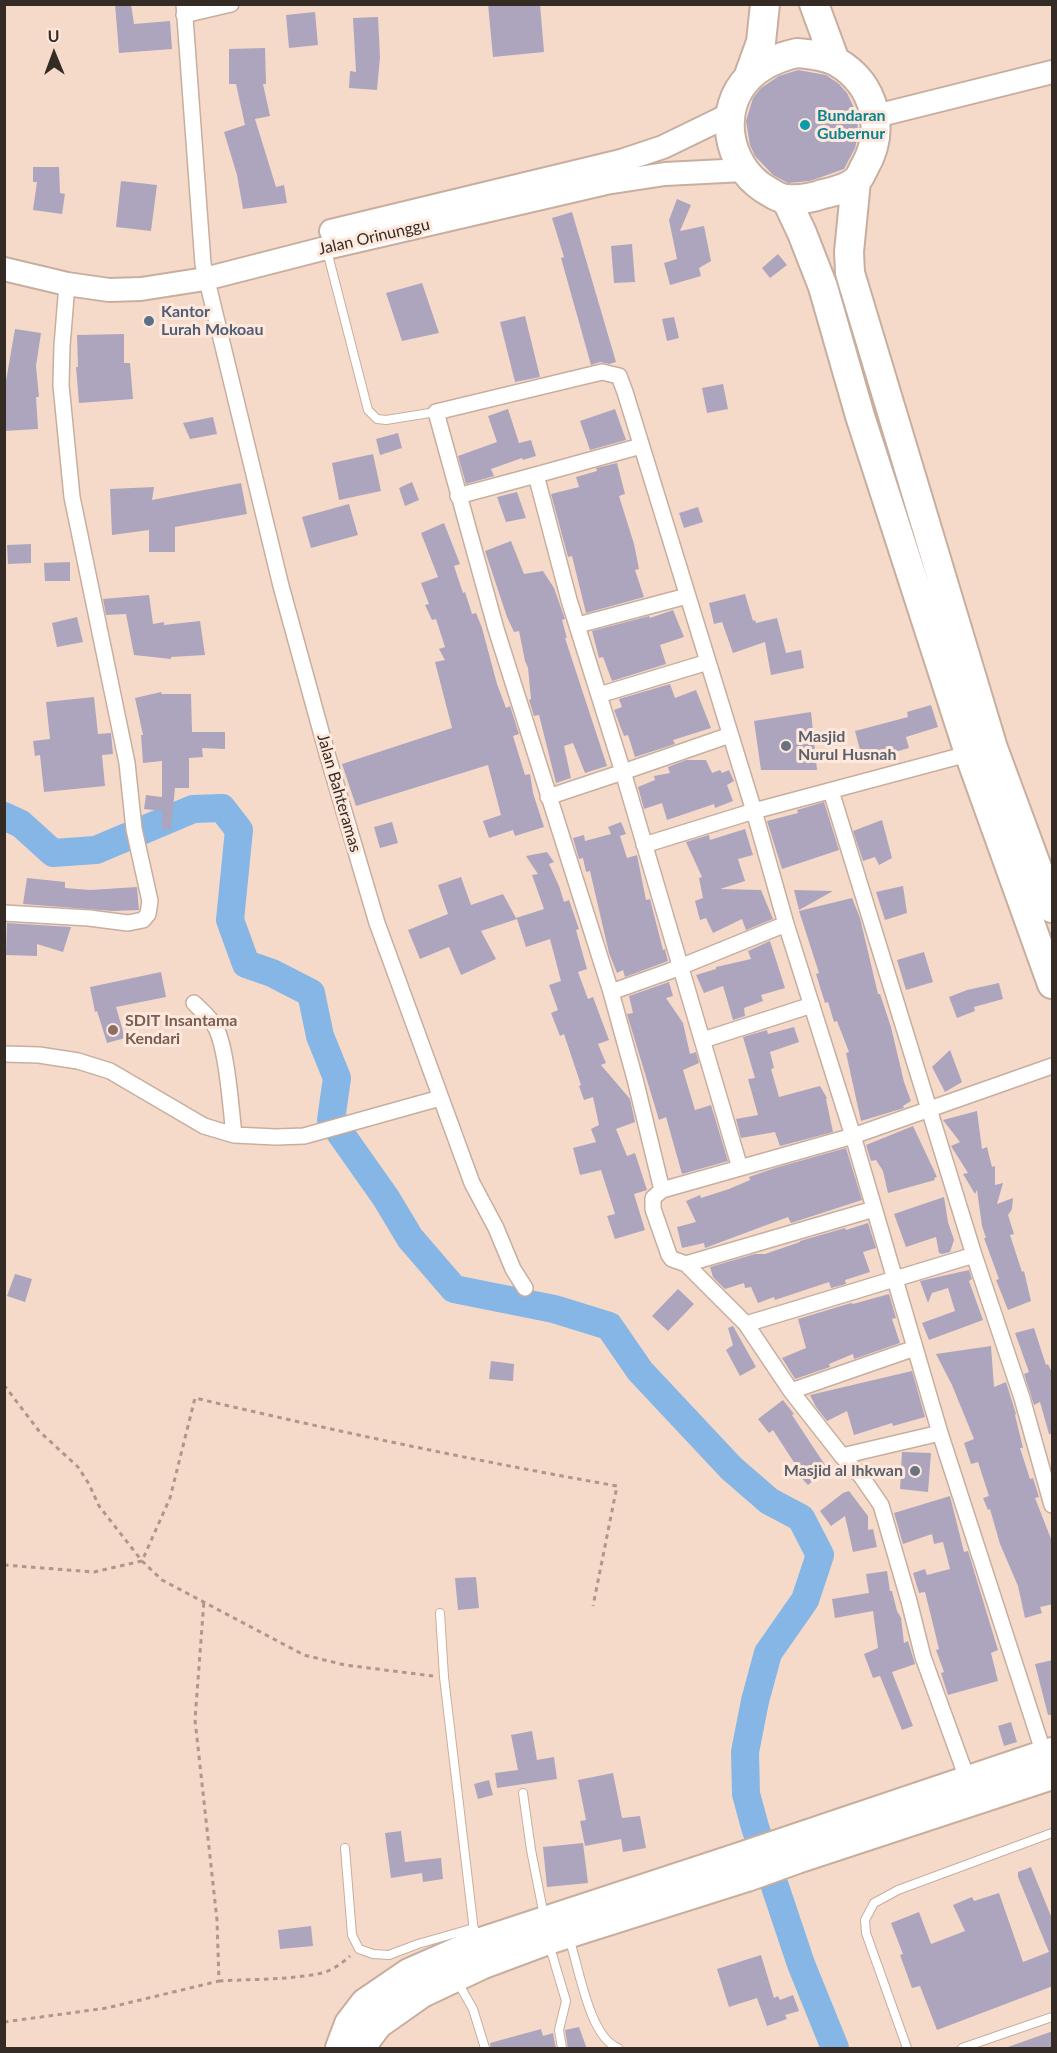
<!DOCTYPE html>
<html>
<head>
<meta charset="utf-8">
<style>
  body { margin:0 }
  #map { position:relative; width:1057px; height:2053px; overflow:hidden; background:#f5daca; font-family:Lato,sans-serif }
  canvas { display:block }
  .frame { position:absolute; inset:0; border:6px solid #352b25; pointer-events:none }
  .north { position:absolute; left:24px; top:24px; width:60px; height:60px; -webkit-text-stroke:4px #fee8dc; paint-order:stroke; rotate:359deg; font-size:16px; font-weight:700; line-height:24px; text-align:center; color:#352b25 }
  .north::after { content:''; display:block; margin:auto; width:21px; height:27px; background:#352b25; clip-path:polygon(50% 0,100% 100%,50% 72%,0 100%) }
</style>
</head>
<body>
<div id="map">
<canvas width="1057" height="2053"></canvas>
<div class="frame"></div>
<div class="north">U</div>
</div>
<script>
const ctx = document.querySelector('canvas').getContext('2d');
ctx.lineJoin = 'round';
function strokePath(path, color, width, dash) { ctx.strokeStyle = color; ctx.lineWidth = width; ctx.lineCap = dash ? 'butt' : 'round'; ctx.setLineDash(dash || []); ctx.stroke(path); }
function paint(path, color) { ctx.fillStyle = color; ctx.fill(path, 'evenodd'); }
function drawText(font, color, halo, rows, align = 'center') {
  ctx.font = font + ' Lato,sans-serif'; ctx.lineWidth = 6; ctx.setLineDash([]); ctx.textBaseline = 'middle'; ctx.strokeStyle = halo; ctx.fillStyle = color; for (const [text, x, y, turn = 0] of rows) {
    ctx.save(); ctx.translate(x, y); ctx.rotate((+turn || 0) * Math.PI / 180); ctx.textAlign = isNaN(turn) ? turn : align; if (halo) ctx.strokeText(text, 0, 0); ctx.fillText(text, 0, 0); ctx.restore();
  }
}
strokePath(new Path2D(`
  M4 816 21 824 53 853 96 850 193 809 222 808 239 830 230 920 246 964 272 973 311 993 320 1036 337 1078 331 1120 386 1198 410 1238 454 1289 554 1309 609 1326 640 1371 731 1468 769 1501 801 1518 820 1555 805 1600 768 1653 755 1701 745 1752 746 1794 755 1827 801 1964 835 2048`), '#85b6e5', 28);
paint(new Path2D(`
  M115 4H131L134 24 170 21 172 49 119 53Z
  M488 4H540L544 52 493 57Z
  M315 12 318 45 289 48 286 15Z
  M378 17 380 57 377 90 349 88 350 71 356 72 353 18Z
  M265 48 266 84H263L270 116 255 119 276 187 284 185 287 203 243 209 237 175 224 132 245 125 236 84H229V49Z
  M798 70 826 75 839 84 847 93 857 114 858 136 855 148 844 169 810 181 788 183 773 175 755 156 750 145 746 121 753 98 761 88 779 76Z
  M33 167H59L60 193 65 194 62 214 33 210 37 182H33Z
  M121 181 157 185 151 231 116 227Z
  M677 199 691 205 680 231 704 226 711 261 699 268 701 276 670 285 664 263 677 259 669 220Z
  M572 212 616 362 609 364 600 362 591 365 561 258 564 257 552 218Z
  M632 244 635 282 614 283 611 246Z
  M778 254 787 265 770 278 762 268Z
  M422 283 439 333 402 341 386 293Z
  M525 316 540 377 515 382 500 322Z
  M674 317 679 338 667 341 662 319Z
  M15 329 41 333 36 366 39 397H36L38 429 4 431V381H6Z
  M124 334V363H130L133 399 79 403 76 367H78L77 335Z
  M723 384 728 409 707 413 702 388Z
  M508 409 519 443 531 440 536 456 523 460 522 458 491 469 494 476 466 484 458 456 497 442 488 416Z
  M615 409 626 440 590 450 580 421Z
  M213 417 217 434 190 439 183 423Z
  M398 433 402 448 380 455 376 439Z
  M373 454 381 491 339 500 332 463Z
  M617 463 625 494 619 496 634 544 639 569 635 570 644 597 586 613 572 556 568 557 551 494 579 487 576 477 597 471 596 468Z
  M412 482 419 500 405 506 399 488Z
  M241 483 247 514 175 527V552H149V530L112 535 110 489 154 487 152 500Z
  M517 492 526 518 506 522 497 497Z
  M349 504 358 535 311 548 302 517Z
  M698 507 703 522 684 528 679 513Z
  M444 523 460 564 454 566 463 593 465 592 472 614 476 613 482 628 497 684 506 708 510 706 519 734 513 736 525 775 530 774 533 793 544 827 515 836 513 830 489 838 483 821 501 815 488 765 356 806 342 764 452 728 435 662 445 660 439 649 445 647 436 619 432 620 425 605 429 604 421 583 438 577 421 533Z
  M511 541 524 574 543 571 554 588 565 619 562 620 567 638H565L607 766 585 773 573 743 564 746 571 778 556 783 539 715 534 716 529 700 531 699 528 668 525 661 519 631 514 632 507 617 485 551Z
  M31 544V563L8 564 7 545Z
  M70 562V581H45L44 563Z
  M745 594 753 621 755 620 756 623 777 618 786 653 801 650 804 668 771 675 765 642 733 653 722 622 714 624 709 603Z
  M149 595 153 624 164 622V625L200 621 205 655 171 657V659L134 655 126 614 106 615 103 599Z
  M673 610 684 637 660 645 666 664 612 681 603 657 599 658 592 631 649 616 650 618Z
  M77 617 83 642 57 647 52 623Z
  M670 684 675 698 696 690 711 728 673 740 675 744 635 757 628 735 624 736 614 710 622 707 619 699Z
  M161 692 162 694H191L192 732H225V749L202 748 203 757 189 758V788H175L171 829H162V811L144 809 146 795 162 797V761L143 763 141 735H143L135 698Z
  M94 697 98 734 111 733 113 754 102 755 105 786 44 792 40 755 35 756 33 741 50 739 46 702Z
  M931 705 938 727 906 737 909 748 863 761 855 731 908 717 907 712Z
  M811 712 817 770H761L754 721Z
  M686 760H706L712 773 720 770 722 773 729 770 734 781 727 785 733 801 715 808 714 804 667 820 662 803 644 809 638 787 655 780 654 776 670 773 668 767Z
  M824 802 839 850 782 869 767 821 798 813 797 810Z
  M882 820 892 858 879 865 875 857 863 861 853 831Z
  M392 822 398 843 380 848 374 827Z
  M621 822 626 834 620 836 627 858 637 855 646 900 650 899 663 950 665 949 668 961 625 977 623 970 617 973 609 953 590 871 586 872 583 858 579 859 573 838 584 835 585 841 611 834 608 827Z
  M745 829 753 855 738 859 745 881 720 889 761 890 773 919 746 930 742 919 713 933 706 918 700 920 695 901 703 898 699 878 702 877 686 842 709 835 710 840Z
  M547 852 554 862 549 864 559 886 564 902 569 900 579 929 576 930 587 969 578 972 588 999 593 997 609 1040 598 1044 606 1063 601 1065 630 1099 635 1122 616 1129 627 1156 635 1153 647 1190 634 1194 645 1230 615 1239 607 1216 615 1214 601 1170 580 1175 573 1148 596 1142 591 1129 599 1125 593 1097 584 1100 579 1086 581 1085 564 1034 560 1036 551 1013 558 1010 549 985 561 981 550 939 526 947 517 919 481 931 496 959 461 975 449 947 420 959 408 930 448 914 438 885 461 877 471 905 503 894 516 918 544 909 532 875 538 874 526 856Z
  M27 878 65 882V888L90 890 137 887 139 910 113 911 23 904Z
  M903 886 907 913 885 920 876 892Z
  M794 890 833 891 799 910Z
  M852 898 860 918 878 994H880L891 1027 904 1082 911 1101 903 1106 904 1108 861 1121 846 1053 849 1052 837 1021 834 1022 828 1002 825 1003 816 974 819 973 799 911Z
  M7 923 71 927 63 952 37 944V956L6 955Z
  M770 941 785 988 761 995 763 1001 744 1008 745 1016 733 1020 723 986 704 993 696 975 716 969V967L751 959 748 951Z
  M924 952 933 982 906 990 897 960Z
  M161 972 166 997 116 1007 125 1038 107 1043 97 1011 95 1012 90 987Z
  M669 982 673 996 666 998 683 1023 690 1054 696 1052 699 1063 683 1070 695 1110 711 1105 728 1161 682 1174 666 1117 659 1120 627 1014 633 1013 629 996Z
  M999 983 1003 999 974 1007 975 1011 957 1018 949 997 967 990Z
  M794 1027 799 1042 770 1052 774 1068 771 1069 779 1097 820 1086 827 1098 826 1099 833 1132 780 1146 775 1132 741 1138 736 1119 758 1115 748 1079 755 1078 743 1037 767 1030 768 1034Z
  M950 1050 962 1082 945 1092 932 1067Z
  M977 1111 982 1149 987 1147 992 1167 995 1166V1185L1003 1183 997 1204 1013 1198 1012 1209 1008 1215 1014 1234 1010 1235 1022 1272 1024 1271 1031 1301 1008 1310 996 1280 999 1279 984 1238H986L982 1226 977 1190 975 1194 963 1174 968 1173 951 1146 960 1142 943 1120Z
  M913 1126 937 1177 934 1178 935 1180 888 1193 883 1171 876 1160 871 1161 866 1145Z
  M846 1148 862 1200 791 1223 788 1217 705 1248 704 1243 682 1248 677 1227 696 1222 686 1201 700 1195 701 1198 729 1189 750 1180 749 1177 775 1168Z
  M944 1197 948 1222 954 1240 950 1252 942 1254 939 1253 936 1237 906 1247 894 1214Z
  M868 1223 876 1248 863 1252 870 1272 845 1280 846 1284 831 1288 829 1282 775 1300 774 1297 758 1303 751 1287 745 1288 744 1283 725 1289 713 1277 710 1267 755 1254H765L800 1242V1241L845 1228 846 1230Z
  M969 1270 972 1279 969 1281 983 1320 929 1340 922 1323 955 1311 948 1288 932 1293 928 1303 920 1281Z
  M15 1274 32 1279 25 1302 7 1296Z
  M678 1289 694 1304 668 1331 652 1316Z
  M889 1294 896 1318 892 1319 900 1343 854 1359 853 1354 829 1364 830 1367 795 1379 782 1358 806 1348 798 1319 851 1303 853 1304Z
  M733 1326 756 1367 740 1376 726 1350 733 1345 728 1328Z
  M1034 1328 1046 1365 1048 1364 1053 1375V1434H1049L1040 1402 1034 1405 1024 1374 1029 1372 1015 1333Z
  M991 1346 994 1387 1006 1382 1016 1414 1015 1415 1023 1448H1020L1030 1479 1033 1478 1039 1497 1035 1498 1053 1544V1604L1040 1607 1042 1613 1025 1618 1018 1586 1000 1544 990 1509 988 1510 983 1498 989 1496 978 1462 971 1464 964 1443 974 1439 952 1385 936 1354Z
  M491 1361 514 1364 513 1381 489 1379Z
  M912 1371 925 1417 893 1426 892 1423 854 1435 847 1411 827 1421 816 1407 810 1395Z
  M783 1400 794 1414 792 1415 827 1468 808 1485 796 1472 799 1470 773 1430 769 1433 758 1419Z
  M902 1452 931 1453 928 1492 900 1489Z
  M849 1491 868 1516V1530L873 1529 877 1547 853 1552 845 1516 831 1526 820 1511 843 1493Z
  M950 1496 964 1552 968 1551 998 1650 991 1653 998 1681 948 1695 941 1673 944 1672 936 1650 939 1649 928 1604 925 1592 919 1593 913 1573 925 1569 927 1575 950 1569 943 1542 934 1544 932 1534 903 1544 894 1513Z
  M887 1571 890 1591H892L897 1611 901 1618 904 1643 908 1641 915 1664 892 1672 913 1726 902 1730 880 1676 873 1678 864 1654 878 1648 873 1611 835 1618 832 1599 869 1593 866 1574Z
  M476 1577 479 1608 458 1610 455 1578Z
  M1053 1660V1715H1048L1035 1664Z
  M1011 1722 1017 1742 1004 1746 998 1726Z
  M532 1731 537 1760 554 1757 557 1779 497 1788 495 1773 518 1770 511 1735Z
  M613 1773 622 1818 640 1816 646 1848 623 1852 621 1839 585 1846 580 1821 586 1820 578 1780Z
  M489 1780 493 1795 478 1799 474 1784Z
  M401 1831 405 1862 441 1858 443 1879 423 1882 422 1873 391 1878 385 1833Z
  M583 1843 588 1883 547 1887 543 1847Z
  M1031 1867 1053 1921V1986L937 2030 920 1986 912 1988 900 1955 903 1954 891 1923 919 1912 931 1944 965 1931 953 1905 972 1897 974 1901 999 1893 1023 1962 1049 1952 1018 1877V1872Z
  M311 1926 313 1946 280 1949 278 1930Z
  M761 1955 774 1998 778 1996 780 2000 793 1995 799 2011 785 2015 787 2019 767 2026 757 1998 729 2007 717 1969Z
  M579 2027 587 2049H568L565 2030Z
  M541 2029 543 2036 553 2033 556 2049H491L490 2043Z
  M1053 2031V2049H1008V2047Z`), '#ada5be');
const lane = new Path2D(`
  M327 251 368 410 377 419 386 420 436 412
  M440 1613 444 1677 475 1940
  M523 1793 531 1850 544 1916
  M345 1848 352 1935 359 1949 373 1954 389 1955 418 1944 474 1928
  M569 1938C579 1967 589 2037 618 2048
  M549 1944 566 2001 559 2030 562 2048
  M457 1981 473 2009 485 2048
  M907 2048 866 1933 865 1920 874 1903 898 1890 1052 1833
  M962 2048 1052 2017`);
const street = new Path2D(`
  M184 4 203 264 281 586 328 757 377 923 472 1183 496 1228 513 1269 525 1288
  M184 15 231 4
  M536 475 641 446
  M458 496 536 475 569 600 623 772 730 735
  M578 625 687 596
  M599 695 708 662
  M831 791 974 1255
  M548 797 623 772 740 1168
  M644 845 754 811 975 752
  M4 913 89 918 128 923 143 920 148 914 150 901 134 829 127 763 72 497 61 385 62 346 67 284
  M786 924 670 971 611 992 635 1079 662 1190 653 1198V1209L669 1255 672 1259 686 1264 874 1209
  M611 992 496 629 436 412 602 372 619 376 625 392 754 811 786 924 853 1136 940 1433 1044 1754
  M703 1040 812 1005
  M4 1054 39 1055 78 1061 110 1071 204 1126 234 1135C231 1109 227 1050 216 1028 210 1017 202 1011 194 1003
  M234 1135 276 1137 304 1136 440 1098
  M662 1190 853 1136 1052 1066
  M686 1264 746 1324 791 1391 842 1456 861 1476 881 1505 909 1601 923 1657 968 1781
  M746 1324 974 1255 1022 1398 1052 1505
  M791 1391 915 1348
  M842 1456 940 1433`);
const secondary = new Path2D(`
  M876 116 1052 72
  M331 231 621 161 663 147 731 114
  M4 269 67 284 109 290 141 289 205 279 326 248 606 183 665 174 744 170`);
const highway = new Path2D(`
  M814 4 835 61
  M797 53C810 54 826 56 837 62 876 85 886 131 864 168 862 172 860 177 857 180 850 187 833 192 823 194 812 198 800 200 787 199 779 199 770 192 763 188 727 164 717 109 749 77 763 63 779 57 797 53Z
  M748 78 761 42 765 4
  M856 181 849 252 850 273 993 748 1052 908
  M786 199 802 233 823 287 860 416 969 753 1052 984
  M340 2048 349 2024 365 2003 409 1973 475 1944 740 1857 1052 1752
  M360 2048 378 2024 422 1993 481 1965 548 1940 747 1877 797 1859 1052 1775`);
strokePath(lane, '#c8ae9f', 10);
strokePath(street, '#c8ae9f', 18);
strokePath(secondary, '#c8ae9f', 26);
strokePath(highway, '#c8ae9f', 32);
strokePath(new Path2D(`
  M4 1385 39 1431 78 1467 89 1484 99 1506 142 1561 162 1580 304 1655 345 1665 433 1676
  M4 1565 94 1572 142 1561 170 1498 195 1398C335 1431 476 1461 617 1486L593 1606
  M219 1981C253 1979 289 1980 322 1973 333 1970 342 1963 350 1956
  M4 2022 107 2008 219 1981 217 1920 195 1720 204 1600`), '#ad988c', 3, [4.5, 4.5]);
strokePath(lane, '#fff', 8);
strokePath(street, '#fff', 15);
strokePath(secondary, '#fff', 22);
strokePath(highway, '#fff', 28);
for (const [x, y, r, color] of [
  [805,125,6,"#0f9aa8"],
  [149,321,6,"#5c6f8a"],
  [786,746,6,"#6b7280"],
  [113,1030,6,"#8d6e63"],
  [915,1471,6,"#6b7280"]
]) { const dot = new Path2D(); dot.arc(x, y, r, 0, 2 * Math.PI); ctx.fillStyle = color; ctx.fill(dot); strokePath(dot, '#fee8dc', 2); }
drawText('bold 16px', '#0d838f', '#fee8dc', [
  ["Bundaran",817,116],
  ["Gubernur",817,134]
], 'left');
drawText('16px', '#352b25', '#fee8dc', [
  ["Jalan Orinunggu",374,237,-13],
  ["Jalan Bahteramas",339,793,74]
]);
drawText('bold 16px', '#4e5e75', '#fee8dc', [
  ["Kantor",161,312],
  ["Lurah Mokoau",161,330]
], 'left');
drawText('bold 16px', '#5b616d', '#fee8dc', [
  ["Masjid",798,737],
  ["Nurul Husnah",798,755],
  ["Masjid al Ihkwan",903,1471,"right"]
], 'left');
drawText('bold 16px', '#785e54', '#fee8dc', [
  ["SDIT Insantama",125,1021],
  ["Kendari",125,1039]
], 'left');
</script>
</body>
</html>
